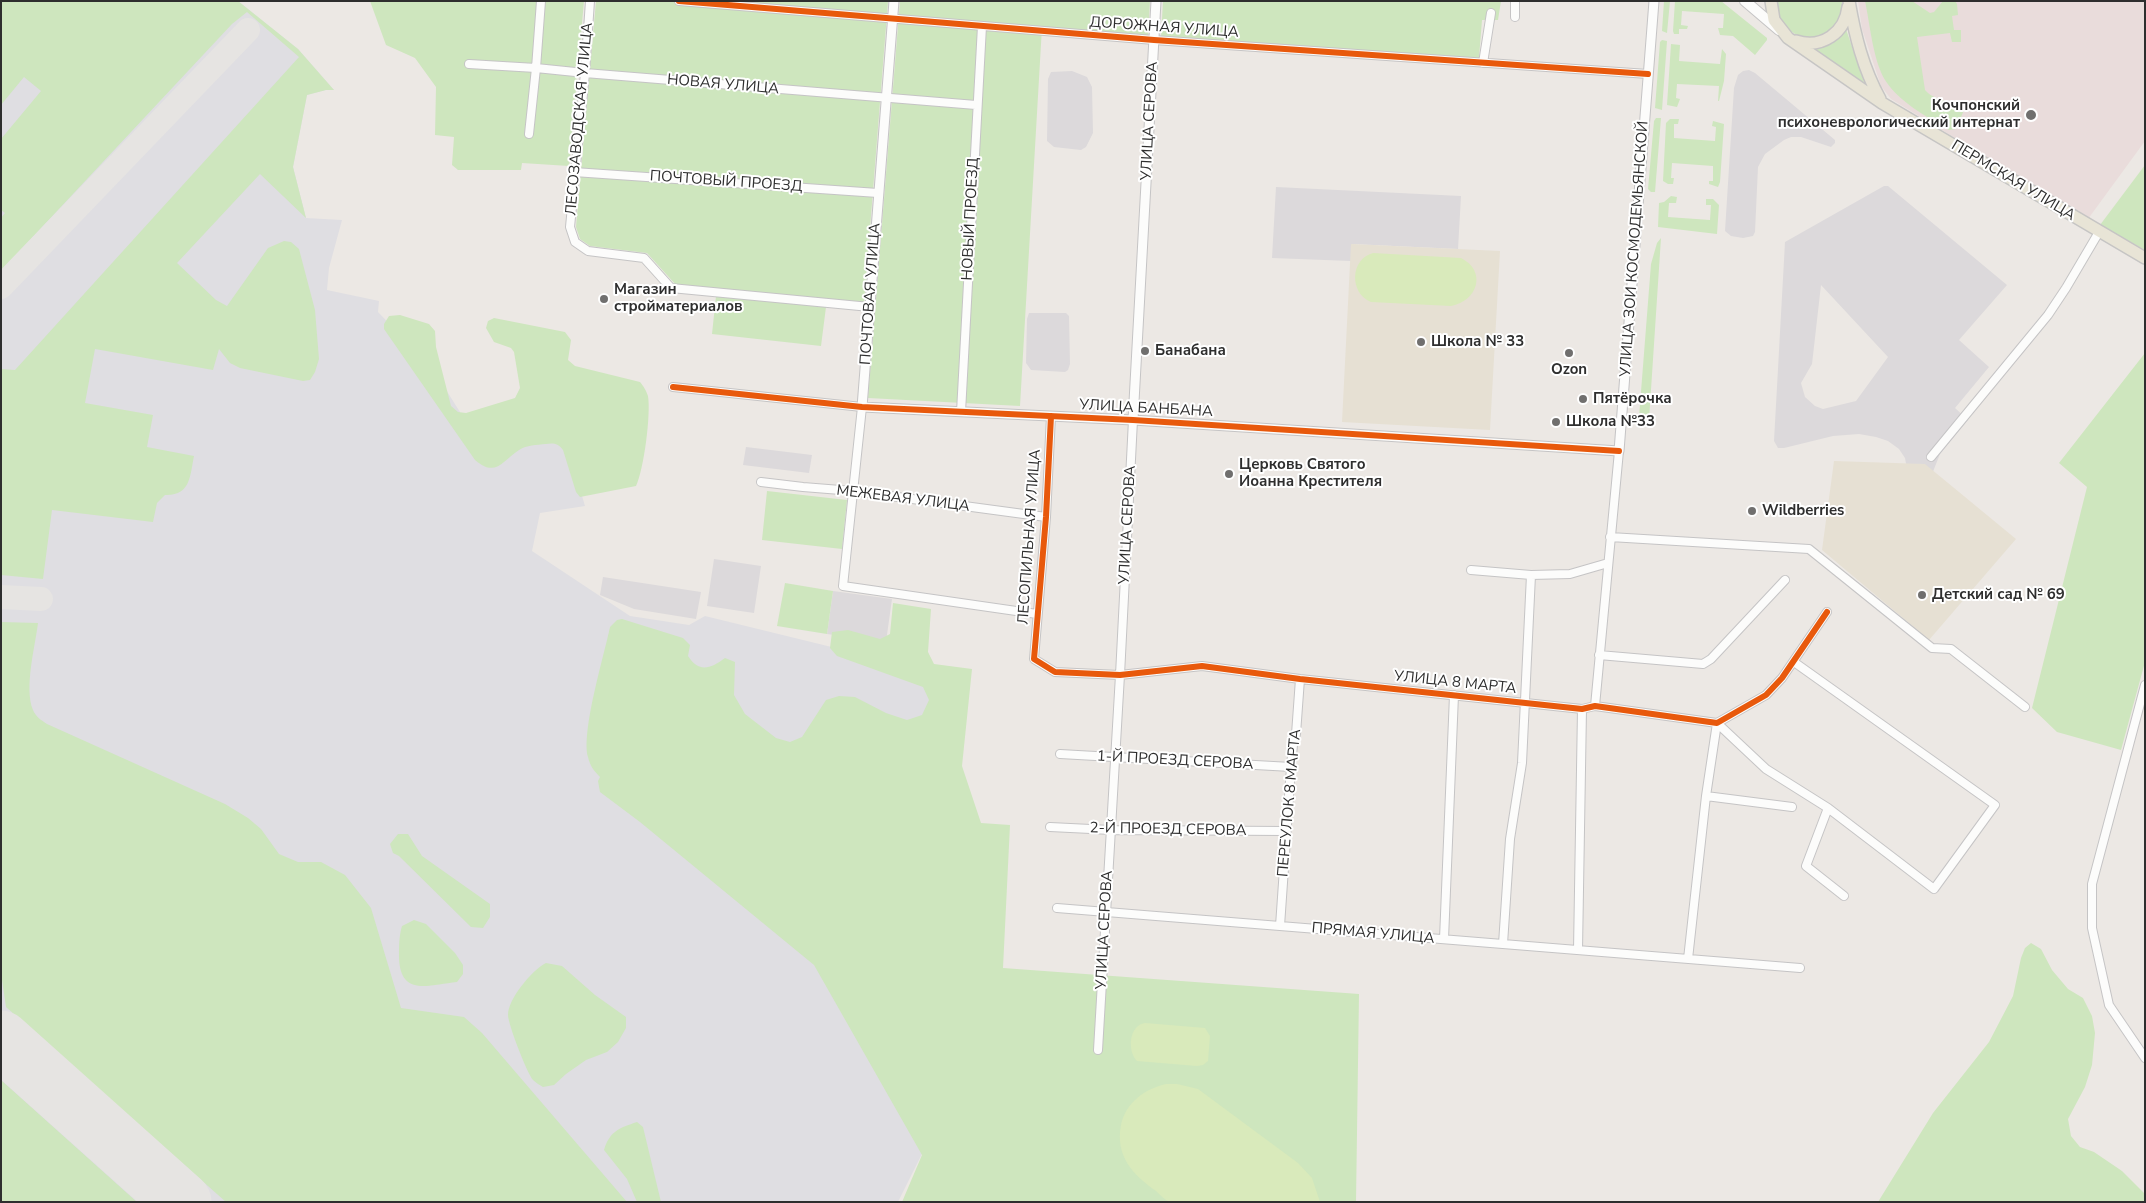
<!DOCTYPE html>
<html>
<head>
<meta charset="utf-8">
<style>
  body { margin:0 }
  #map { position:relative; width:2146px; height:1203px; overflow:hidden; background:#ece8e4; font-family:"Nunito Sans",sans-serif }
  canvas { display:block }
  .frame { position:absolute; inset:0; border:2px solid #2e2e2e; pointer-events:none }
</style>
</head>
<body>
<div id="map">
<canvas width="2146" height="1203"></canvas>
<div class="frame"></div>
</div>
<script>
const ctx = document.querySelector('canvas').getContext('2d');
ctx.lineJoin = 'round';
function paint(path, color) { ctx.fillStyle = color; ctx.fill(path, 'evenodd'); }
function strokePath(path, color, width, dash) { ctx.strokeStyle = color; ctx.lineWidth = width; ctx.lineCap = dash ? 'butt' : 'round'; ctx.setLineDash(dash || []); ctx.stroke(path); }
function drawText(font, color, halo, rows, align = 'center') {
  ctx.font = font + ' "Nunito Sans",sans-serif'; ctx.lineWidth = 4; ctx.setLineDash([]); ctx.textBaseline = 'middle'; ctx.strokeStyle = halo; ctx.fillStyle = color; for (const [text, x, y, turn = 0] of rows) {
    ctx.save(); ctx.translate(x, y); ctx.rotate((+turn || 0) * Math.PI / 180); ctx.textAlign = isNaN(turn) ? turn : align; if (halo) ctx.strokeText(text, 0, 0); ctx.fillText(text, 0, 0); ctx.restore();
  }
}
paint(new Path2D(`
  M1749 70 1755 73 1835 140V143L1831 147 1801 137H1791L1784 140 1765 154 1758 167 1755 232 1753 236 1743 238 1731 236 1725 231 1734 88 1738 75 1743 71Z
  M1072 71 1087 77 1092 87 1093 133 1086 147 1081 150 1054 147 1047 141 1048 79 1051 72Z
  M1884 186H1888L2007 285 1959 340 1989 367 1955 408 1968 420 1940 454 1932 474 1907 469 1905 458 1899 449 1888 441 1876 437 1859 434 1833 436 1784 448H1778L1774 441 1785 242ZM1821 285 1888 357 1856 401 1823 409 1815 406 1805 397 1801 383 1812 364Z
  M1276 187 1461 196 1458 249 1352 244 1351 261 1272 258Z
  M1029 313H1066L1069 316 1070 364 1068 370 1065 372 1031 370 1026 363 1027 319Z
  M746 447 812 455 809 473 743 465Z
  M714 559 761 566 754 613 707 606Z
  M603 577 701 592 696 619 634 609 600 595Z
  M833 591 892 599 886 642 827 634Z`), '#dcd9db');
paint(new Path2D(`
  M1351 244 1500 251 1490 430 1342 422Z
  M1834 461 1925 464 2016 539 1929 640 1822 550Z`), '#e6e0d3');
paint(new Path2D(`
  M1858 1H2145V141L2088 219 1891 99 1881 86 1862 29Z`), '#e9dcdb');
paint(new Path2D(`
  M1 1H238L298 49 334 90H326L307 95 293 167 306 218 342 220 329 268 327 290 379 301 378 312 433 369 490 460 523 441 566 442 585 506 540 513 532 551 630 616 689 625 705 616 954 677 947 729V1104L898 1202H1Z`), '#dfdee2');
paint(new Path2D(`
  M1 1H238L298 49 334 90H326L307 95 293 167 306 218 260 174 177 263 216 300 227 306 268 248 284 241 291 242 299 249 315 310 319 359 315 372 310 380 303 381 240 368 230 363 219 349 213 370 95 349 85 403 153 415 147 447 194 456C190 475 191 496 165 495L157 503 153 522 52 510 43 579 1 575V369L15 370 299 57 247 12 232 24 1 271V218L5 213 1 210V139L41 91 24 77 1 105Z
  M370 1H584L569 166 522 163 521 170H458L452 165 454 137 435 135 436 87 415 58 386 45Z
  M596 1H888L864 304 676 285 647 253 590 246 580 239 576 227Z
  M900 1H1150L1148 36 1042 27 1020 406 868 398Z
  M1163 1H1501L1498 20H1482L1479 58 1161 37Z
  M1664 1H1670L1667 33 1662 31Z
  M1675 1H1721L1767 38V40L1755 55 1733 36 1720 35 1718 28H1723L1724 14 1682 11 1681 25 1688 26 1687 29H1679V34H1674L1673 31Z
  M1777 1H1842C1846 48 1777 51 1777 1Z
  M1865 1H1912L1930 13 1934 12 1943 1H1955L1957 4 1958 15 1952 16 1954 30H1961V42H1952L1950 33 1917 37 1925 90C1935 102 1954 100 1964 110L1956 129 1949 130C1927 117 1899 102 1885 80 1873 60 1870 24 1865 1Z
  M1846 29 1865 85 1815 50 1833 43Z
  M1662 40 1667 41 1662 110 1655 108 1660 42Z
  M1671 44 1680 45 1679 61 1720 64 1722 49 1726 54 1724 81 1719 101H1718L1719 86 1677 84 1676 98 1680 99 1677 107 1667 105Z
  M1656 118H1661L1655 192H1651L1648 189 1654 121Z
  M1670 119H1679L1678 124H1674V138L1715 141 1716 127 1712 126 1713 121 1724 124 1720 182 1718 187 1709 184V181H1713V166L1672 163 1671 178H1674L1673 184H1668L1663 181 1666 123Z
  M2145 165V250L2100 225Z
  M1671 196 1677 197 1676 203H1669L1668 217 1710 220 1711 205H1706V199H1713L1719 205 1717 234 1658 227 1659 203 1664 202Z
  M1661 238 1649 420H1642L1639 417 1651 264 1657 243Z
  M716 296 826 307 821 346 712 334Z
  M400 315 429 324 435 331 436 347 451 406 458 412 466 413 515 398 520 388 514 352 511 348 494 342 486 328 488 321 494 318 565 332 571 340 568 360 575 366 640 382C644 387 646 390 648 396 651 414 644 469 636 486L580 497 576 492 563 450C558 443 553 443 546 444 536 445 527 445 519 450 502 461 496 478 475 460L384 329V324L389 316Z
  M2145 353V662L2121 750 2057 732 2032 708 2087 487 2059 463Z
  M767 491 847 500 842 549 762 540Z
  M785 583 833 591 827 634 777 626Z
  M893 603 931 609 928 652 934 664 972 669 962 766 981 823 1010 825 1003 968 1359 994 1356 1202H902L922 1155 814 965 640 822 600 792 598 781 600 777C594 771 590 766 588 757 581 732 604 656 610 627L617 620 622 619 683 638 690 645 688 656C699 673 710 669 725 658L735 662 734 695 745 714 776 738 790 742 802 737 826 700 839 696 855 697 886 713 907 720 922 715 929 700 923 687 837 656 830 648 832 632 848 630 880 639 890 634Z
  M1 622 38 623C35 647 24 688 33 710 36 717 41 720 47 724L225 804 248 818 261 829 279 854 298 862H321L345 875 371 908 401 1008 464 1017 482 1033 627 1202H226L6 1007 1 973Z
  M398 834H408L422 856 490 904V917L483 928 471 927 399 856 393 853 390 844Z
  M414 920 426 924 455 953 463 965V974L457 982C428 985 400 997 399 957 399 946 399 936 402 926Z
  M2031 943 2041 949 2052 970 2068 989 2083 998 2092 1016 2095 1033 2092 1065 2085 1087 2068 1119 2071 1136 2080 1147 2094 1152 2122 1171 2145 1194V1202H1878L1933 1113 1989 1042 2013 996 2021 958 2025 948Z
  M546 963 562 966 595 995 626 1017V1028L618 1042 607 1052 586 1060 566 1074 554 1085 543 1087C540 1085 536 1083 533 1080 527 1073 508 1024 508 1015 508 999 532 970 546 963Z
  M1 1080 137 1202H1Z
  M637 1122 643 1127 661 1202H637L627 1179 604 1150C610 1131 619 1128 637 1122Z`), '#cee6be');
paint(new Path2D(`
  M1373 253 1461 258C1487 271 1478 301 1451 306L1371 302C1349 293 1350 259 1373 253Z
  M1145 1023 1205 1028 1210 1036 1208 1061 1203 1065 1197 1066 1137 1061C1127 1051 1129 1025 1145 1023Z
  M1166 1084H1177L1198 1089 1298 1163 1312 1178 1320 1202C1286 1202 1251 1202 1217 1202 1202 1202 1186 1203 1171 1202 1166 1201 1160 1195 1156 1191 1133 1175 1115 1156 1121 1125 1126 1102 1145 1089 1166 1084Z`), '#d9eabb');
strokePath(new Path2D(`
  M1 287 248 30
  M1 597 41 599`), '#e6e4e2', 24);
strokePath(new Path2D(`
  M1 1040 182 1202`), '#e6e4e2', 59);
const minor = new Path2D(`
  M590 1 585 73 570 227 575 242 588 251 644 258 671 288 870 307
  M679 1 1154 40 1648 74
  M1515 1V17
  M1483 63 1491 13
  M469 64 536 68 585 73 976 105
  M529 134 536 68 541 1
  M574 172 878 193
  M673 387 862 407 843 586 1037 614
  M961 412 982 26
  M1051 416 1046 517 1034 659 1055 672 1120 675 1202 666 1300 679 1582 709 1595 706 1717 723 1766 695 1782 678 1827 612
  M1931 457 2048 315 2066 288 2099 232
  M761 482 803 487 853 491 1046 517
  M1610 537 1809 549 1932 648 1951 649 2025 707
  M1471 570 1531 575 1570 574 1608 563
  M1599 655 1703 664 1711 659 1785 580
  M2145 685 2092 884V928L2109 1005 2145 1058
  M1595 706 1619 451
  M1717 723 1766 769 1828 808 1934 889 1995 805 1794 662
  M1060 754 1291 767
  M1706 796 1792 807
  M1828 808 1806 866 1844 896
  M1050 827 1111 830 1286 831
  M1057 908 1800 968
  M1280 926 1291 767 1293 745 1296 734 1300 679
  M1444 939 1454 695
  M1503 944 1510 839 1522 763 1531 575
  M1578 950 1582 709
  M1688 959 1706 796 1717 723
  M1098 1050 1120 675 1133 420`);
const tertiary = new Path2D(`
  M894 1 862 407 1133 420 1619 451 1654 1
  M1133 420 1156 1`);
const secondary = new Path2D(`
  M1745 1 1779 30`);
const primary = new Path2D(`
  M1771 1 1774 20 1788 38 1882 103 2145 258
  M1849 1C1855 36 1863 68 1880 99
  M1796 41C1822 49 1845 33 1848 7`);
strokePath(minor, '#c5c4c5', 10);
strokePath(tertiary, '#c5c4c5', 11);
strokePath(secondary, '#c5c4c5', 12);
strokePath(primary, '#c6c5c4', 14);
strokePath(minor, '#fcfcfb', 8);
strokePath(tertiary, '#fcfcfb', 9);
strokePath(secondary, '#fcfcfb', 10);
strokePath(primary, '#e8e4d6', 11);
strokePath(new Path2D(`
  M679 1 1154 40 1648 74
  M673 387 862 407 1133 420 1619 451
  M1051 416 1046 517 1034 659 1055 672 1120 675 1202 666 1300 679 1582 709 1595 706 1717 723 1766 695 1782 678 1827 612`), '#e8590c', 6);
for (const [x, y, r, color] of [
  [2031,115,6,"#706f6e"],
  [604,299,5,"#706f6e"],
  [1421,342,5,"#706f6e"],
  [1145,351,5,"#706f6e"],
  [1569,353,5,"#706f6e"],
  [1583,399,5,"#706f6e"],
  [1556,422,5,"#706f6e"],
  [1229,474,5,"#706f6e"],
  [1752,511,5,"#706f6e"],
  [1922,595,5,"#706f6e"]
]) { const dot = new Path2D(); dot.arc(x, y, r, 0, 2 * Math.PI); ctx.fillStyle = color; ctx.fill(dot); strokePath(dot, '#fff', 2); }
drawText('15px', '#2e2e2e', '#fff', [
  ["ДОРОЖНАЯ УЛИЦА",1164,28,4],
  ["НОВАЯ УЛИЦА",723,85,5],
  ["ЛЕСОЗАВОДСКАЯ УЛИЦА",580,119,-85],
  ["УЛИЦА СЕРОВА",1150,121,-87],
  ["ПЕРМСКАЯ УЛИЦА",2013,181,31],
  ["ПОЧТОВЫЙ ПРОЕЗД",726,182,4],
  ["НОВЫЙ ПРОЕЗД",971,219,-87],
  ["УЛИЦА ЗОИ КОСМОДЕМЬЯНСКОЙ",1635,249,-86],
  ["ПОЧТОВАЯ УЛИЦА",871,294,-86],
  ["УЛИЦА БАНБАНА",1146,409,3],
  ["МЕЖЕВАЯ УЛИЦА",903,499,7],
  ["УЛИЦА СЕРОВА",1128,525,-87],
  ["ЛЕСОПИЛЬНАЯ УЛИЦА",1030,537,-86],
  ["УЛИЦА 8 МАРТА",1455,683,6],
  ["1-Й ПРОЕЗД СЕРОВА",1175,761,3],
  ["ПЕРЕУЛОК 8 МАРТА",1290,803,-85],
  ["2-Й ПРОЕЗД СЕРОВА",1168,830,1],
  ["УЛИЦА СЕРОВА",1105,930,-87],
  ["ПРЯМАЯ УЛИЦА",1373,934,5]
]);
drawText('bold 15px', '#2e2e2e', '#fff', [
  ["Кочпонский",2020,106,"right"],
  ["психоневрологический интернат",2020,123,"right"],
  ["Магазин",614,290],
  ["стройматериалов",614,307],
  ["Школа № 33",1431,342],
  ["Банабана",1155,351],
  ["Ozon",1569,370,"center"],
  ["Пятёрочка",1593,399],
  ["Школа №33",1566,422],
  ["Церковь Святого",1239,465],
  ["Иоанна Крестителя",1239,482],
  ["Wildberries",1762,511],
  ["Детский сад № 69",1932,595]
], 'left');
</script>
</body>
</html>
